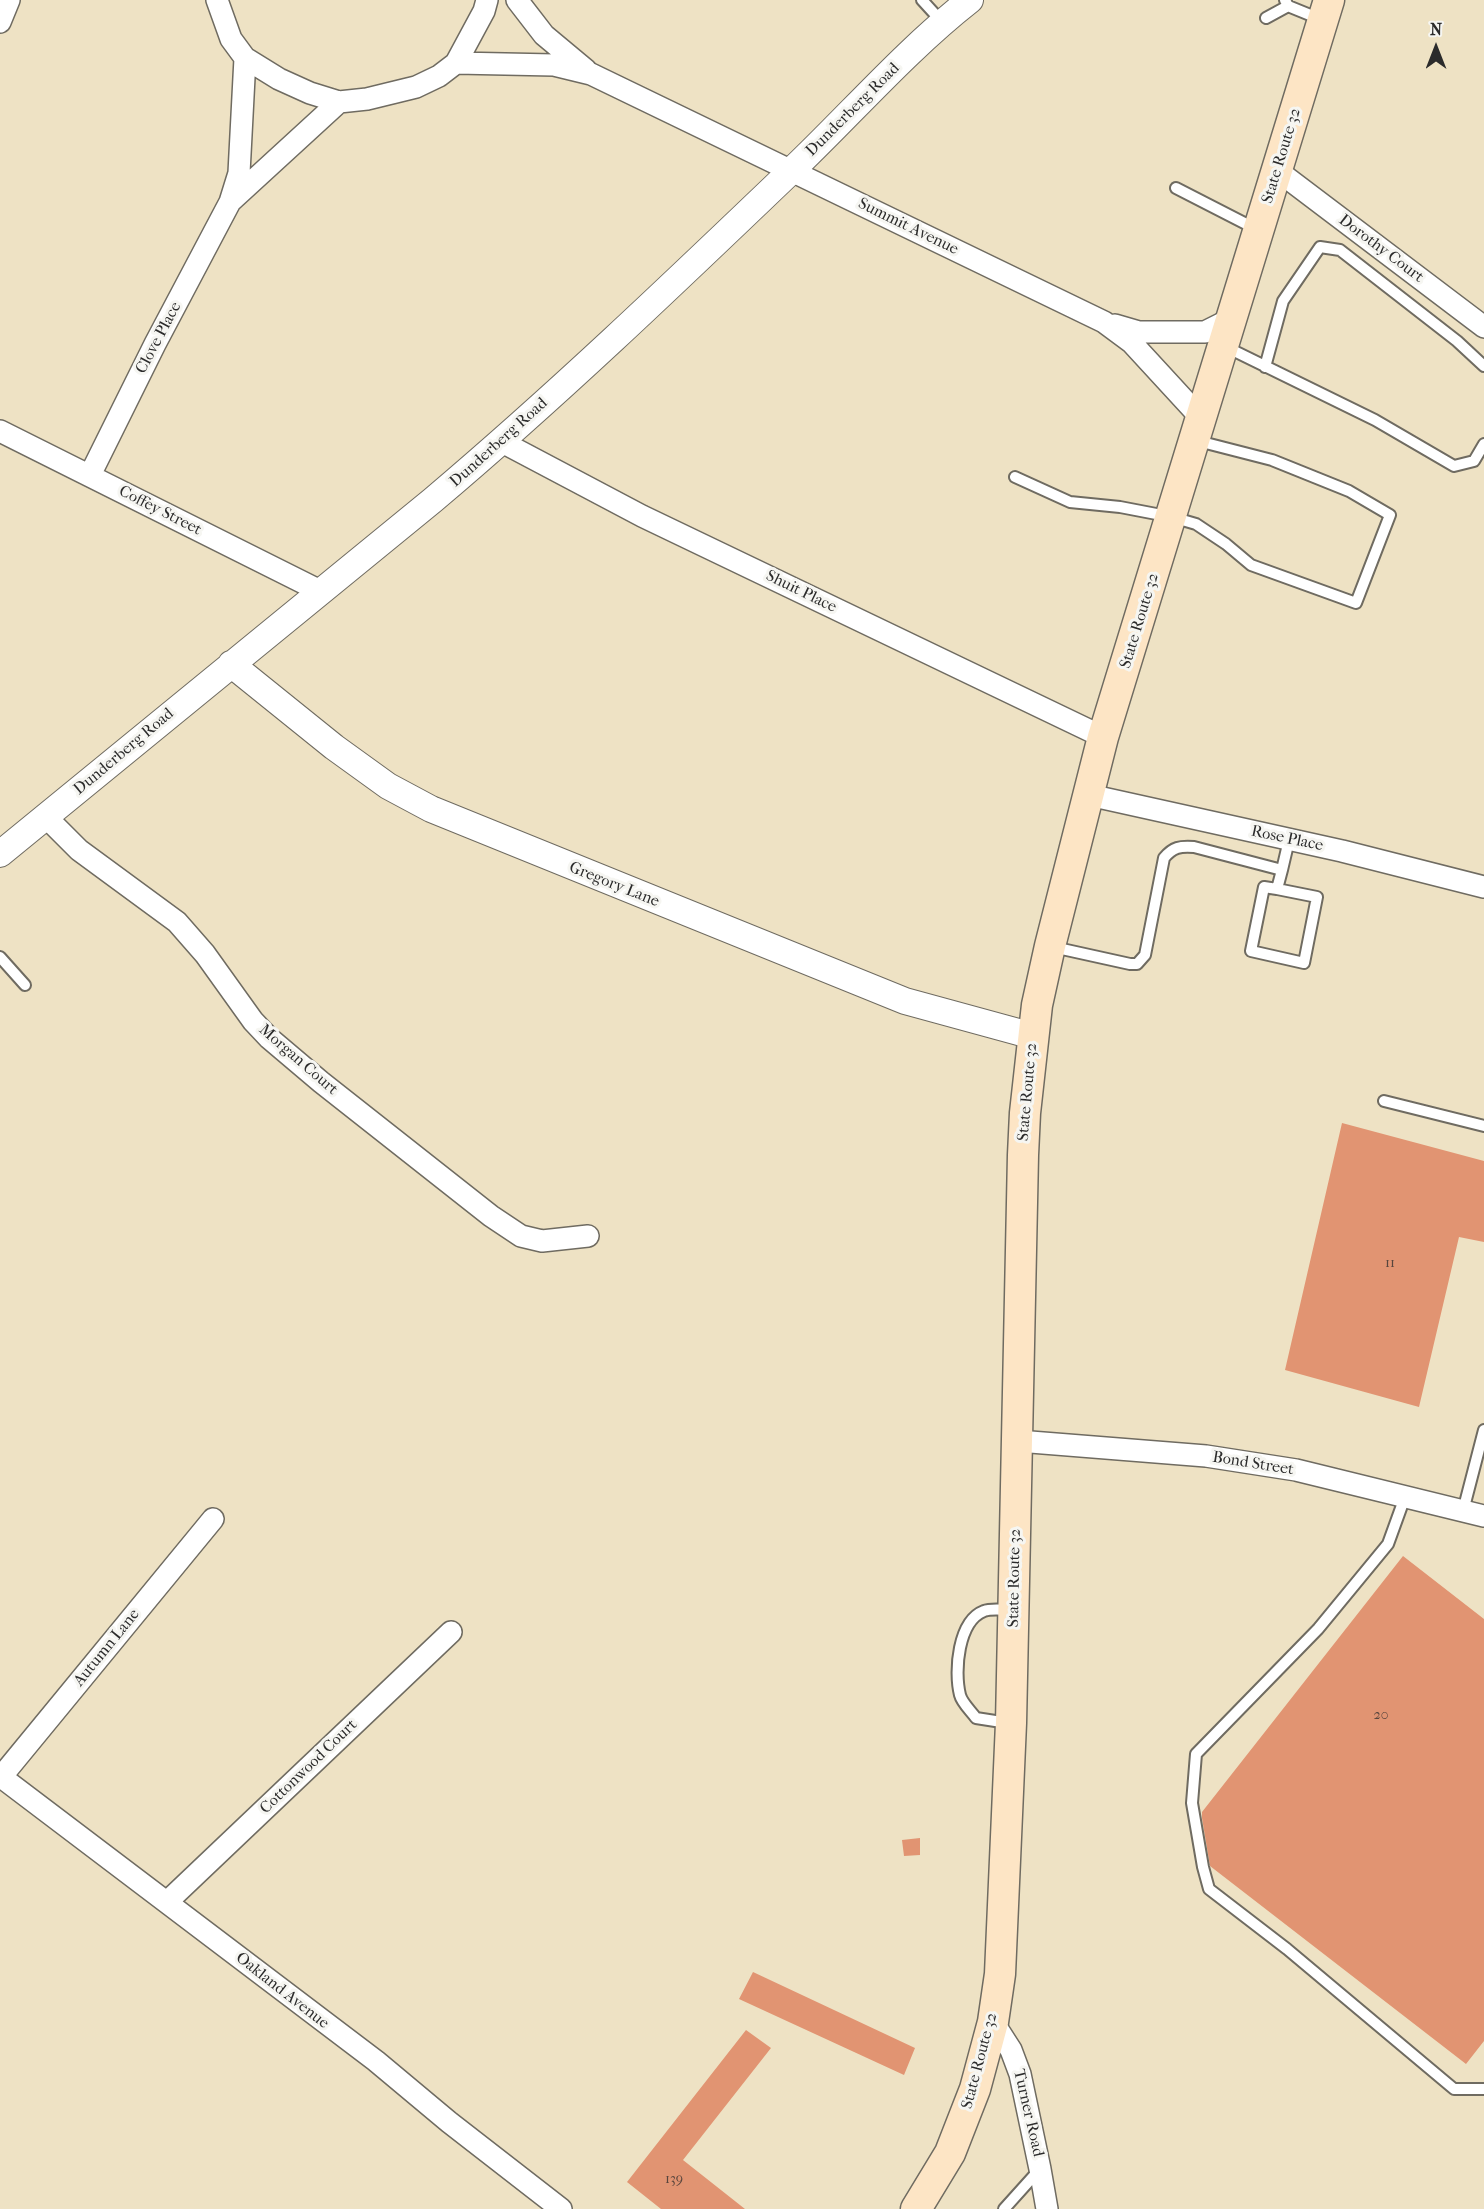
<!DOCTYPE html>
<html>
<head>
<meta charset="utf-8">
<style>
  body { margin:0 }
  #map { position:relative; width:1484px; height:2209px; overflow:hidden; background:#eee2c4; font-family:"IM FELL French Canon",serif }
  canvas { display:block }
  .north { position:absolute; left:1406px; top:18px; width:60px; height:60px; -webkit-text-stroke:4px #f6f6f2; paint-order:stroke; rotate:0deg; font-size:16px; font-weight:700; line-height:24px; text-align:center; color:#2b2b2b }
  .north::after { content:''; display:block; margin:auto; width:21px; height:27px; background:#2b2b2b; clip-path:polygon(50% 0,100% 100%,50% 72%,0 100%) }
</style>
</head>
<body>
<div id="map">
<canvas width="1484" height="2209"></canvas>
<div class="north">N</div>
</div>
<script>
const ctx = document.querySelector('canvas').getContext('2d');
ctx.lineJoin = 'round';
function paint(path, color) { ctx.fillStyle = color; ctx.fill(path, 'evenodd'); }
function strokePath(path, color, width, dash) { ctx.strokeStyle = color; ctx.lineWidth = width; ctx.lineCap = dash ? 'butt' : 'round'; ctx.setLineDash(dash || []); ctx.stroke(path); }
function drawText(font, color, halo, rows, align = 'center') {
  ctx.font = font + ' "IM FELL French Canon",serif'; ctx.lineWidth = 6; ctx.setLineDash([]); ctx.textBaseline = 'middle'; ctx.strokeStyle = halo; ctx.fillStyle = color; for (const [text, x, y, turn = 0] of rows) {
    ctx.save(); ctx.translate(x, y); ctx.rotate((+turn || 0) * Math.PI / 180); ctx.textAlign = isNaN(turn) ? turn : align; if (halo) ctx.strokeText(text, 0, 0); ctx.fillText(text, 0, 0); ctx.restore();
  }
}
paint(new Path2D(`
  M1342 1123 1484 1161V1242L1459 1237 1419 1407 1285 1370Z
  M1403 1556 1484 1619V2041L1466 2064 1210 1866 1202 1818V1812Z
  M920 1838V1855L904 1856 902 1840Z
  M753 1972 915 2048 904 2075 739 1999Z
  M746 2030 771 2048 683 2160 745 2209H661L627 2182Z`), '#e19472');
const service = new Path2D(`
  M922 0 943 23
  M1285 0 1288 6 1320 19
  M1266 18 1288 6
  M1176 188 1256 229
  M1224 346 1375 420 1454 466 1474 461 1484 444
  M1265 367 1283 301 1320 247 1340 250 1457 341 1484 366
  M1015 477 1070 502 1120 507 1172 517 1196 524 1226 544 1251 565 1356 603 1390 515 1349 491 1272 460 1194 440
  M1277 889 1317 897 1304 963 1251 951 1264 887 1277 889 1282 870
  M1053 947 1130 964H1137L1145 955 1164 858C1173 847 1180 846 1194 847L1282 870 1289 840
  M0 957 25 985
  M1384 1101 1484 1126
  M1405 1497 1388 1544 1318 1629 1196 1754 1192 1803 1203 1867 1209 1889 1287 1949 1454 2089H1484
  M1463 1511 1484 1430
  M1008 1723 976 1718C971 1711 962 1703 960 1695 954 1671 958 1621 984 1611 991 1608 1004 1610 1012 1610
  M1004 2209 1040 2169`);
const minor = new Path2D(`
  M217 0 231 39 245 58 279 79 310 93 339 102 367 99 416 87 439 76 456 63 554 65 591 74 1104 322 1131 342 1200 417
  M517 0 544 35 586 70
  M0 22 9 0
  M456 63 484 11 487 0
  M1278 171 1484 327
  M231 201 339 102
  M1115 325 1139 332H1205L1233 318
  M0 431 320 591
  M502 442 642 516 1103 737
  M90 475 155 344 230 202 239 173 245 58
  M1089 795 1342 851 1484 887
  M46 817 79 850 177 922 205 954 253 1021 269 1038 321 1082 491 1216 521 1236 542 1241 588 1236
  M1018 1441 1206 1456 1296 1470 1484 1516
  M0 1776 376 2061 449 2122 561 2209
  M1 1777 213 1519
  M167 1902 451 1632
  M993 2022 1011 2050 1020 2074 1040 2169 1047 2209`);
const tertiary = new Path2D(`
  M231 664 334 747 388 786 431 809 905 1001 1033 1036
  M0 854 433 500C556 396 673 284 790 172 850 115 905 51 970 0`);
const secondary = new Path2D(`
  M916 2209 950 2153 975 2089 993 2022 1000 1974 1011 1723 1023 1155 1025 1113 1037 1005 1050 946 1103 737 1329 0`);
strokePath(service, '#6f6b61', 14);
strokePath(minor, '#6f6b61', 24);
strokePath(tertiary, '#6f6b61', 28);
strokePath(secondary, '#6f6b61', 33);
strokePath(service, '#fff', 10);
strokePath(minor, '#fff', 21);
strokePath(tertiary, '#fff', 26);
strokePath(secondary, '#fde5c5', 30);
drawText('14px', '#58453d', null, [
  ["11",1390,1264],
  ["20",1381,1716],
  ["139",674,2180]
]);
drawText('16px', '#2b2b2b', '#f6f6f2', [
  ["Dunderberg Road",853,110,-45],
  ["State Route 32",1282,156,-73],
  ["Summit Avenue",908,227,26],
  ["Dorothy Court",1381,249,37],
  ["Clove Place",159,338,-62],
  ["Dunderberg Road",499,443,-42],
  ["Coffey Street",160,511,27],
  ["Shuit Place",801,592,26],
  ["State Route 32",1140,621,-73],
  ["Dunderberg Road",124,752,-40],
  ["Rose Place",1287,839,12],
  ["Gregory Lane",614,885,22],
  ["Morgan Court",298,1060,41],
  ["State Route 32",1028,1092,-85],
  ["Bond Street",1253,1464,9],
  ["State Route 32",1015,1578,-89],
  ["Autumn Lane",107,1648,-51],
  ["Cottonwood Court",309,1767,-44],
  ["Oakland Avenue",282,1991,38],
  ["State Route 32",980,2061,-75],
  ["Turner Road",1028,2113,77]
]);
</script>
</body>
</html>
